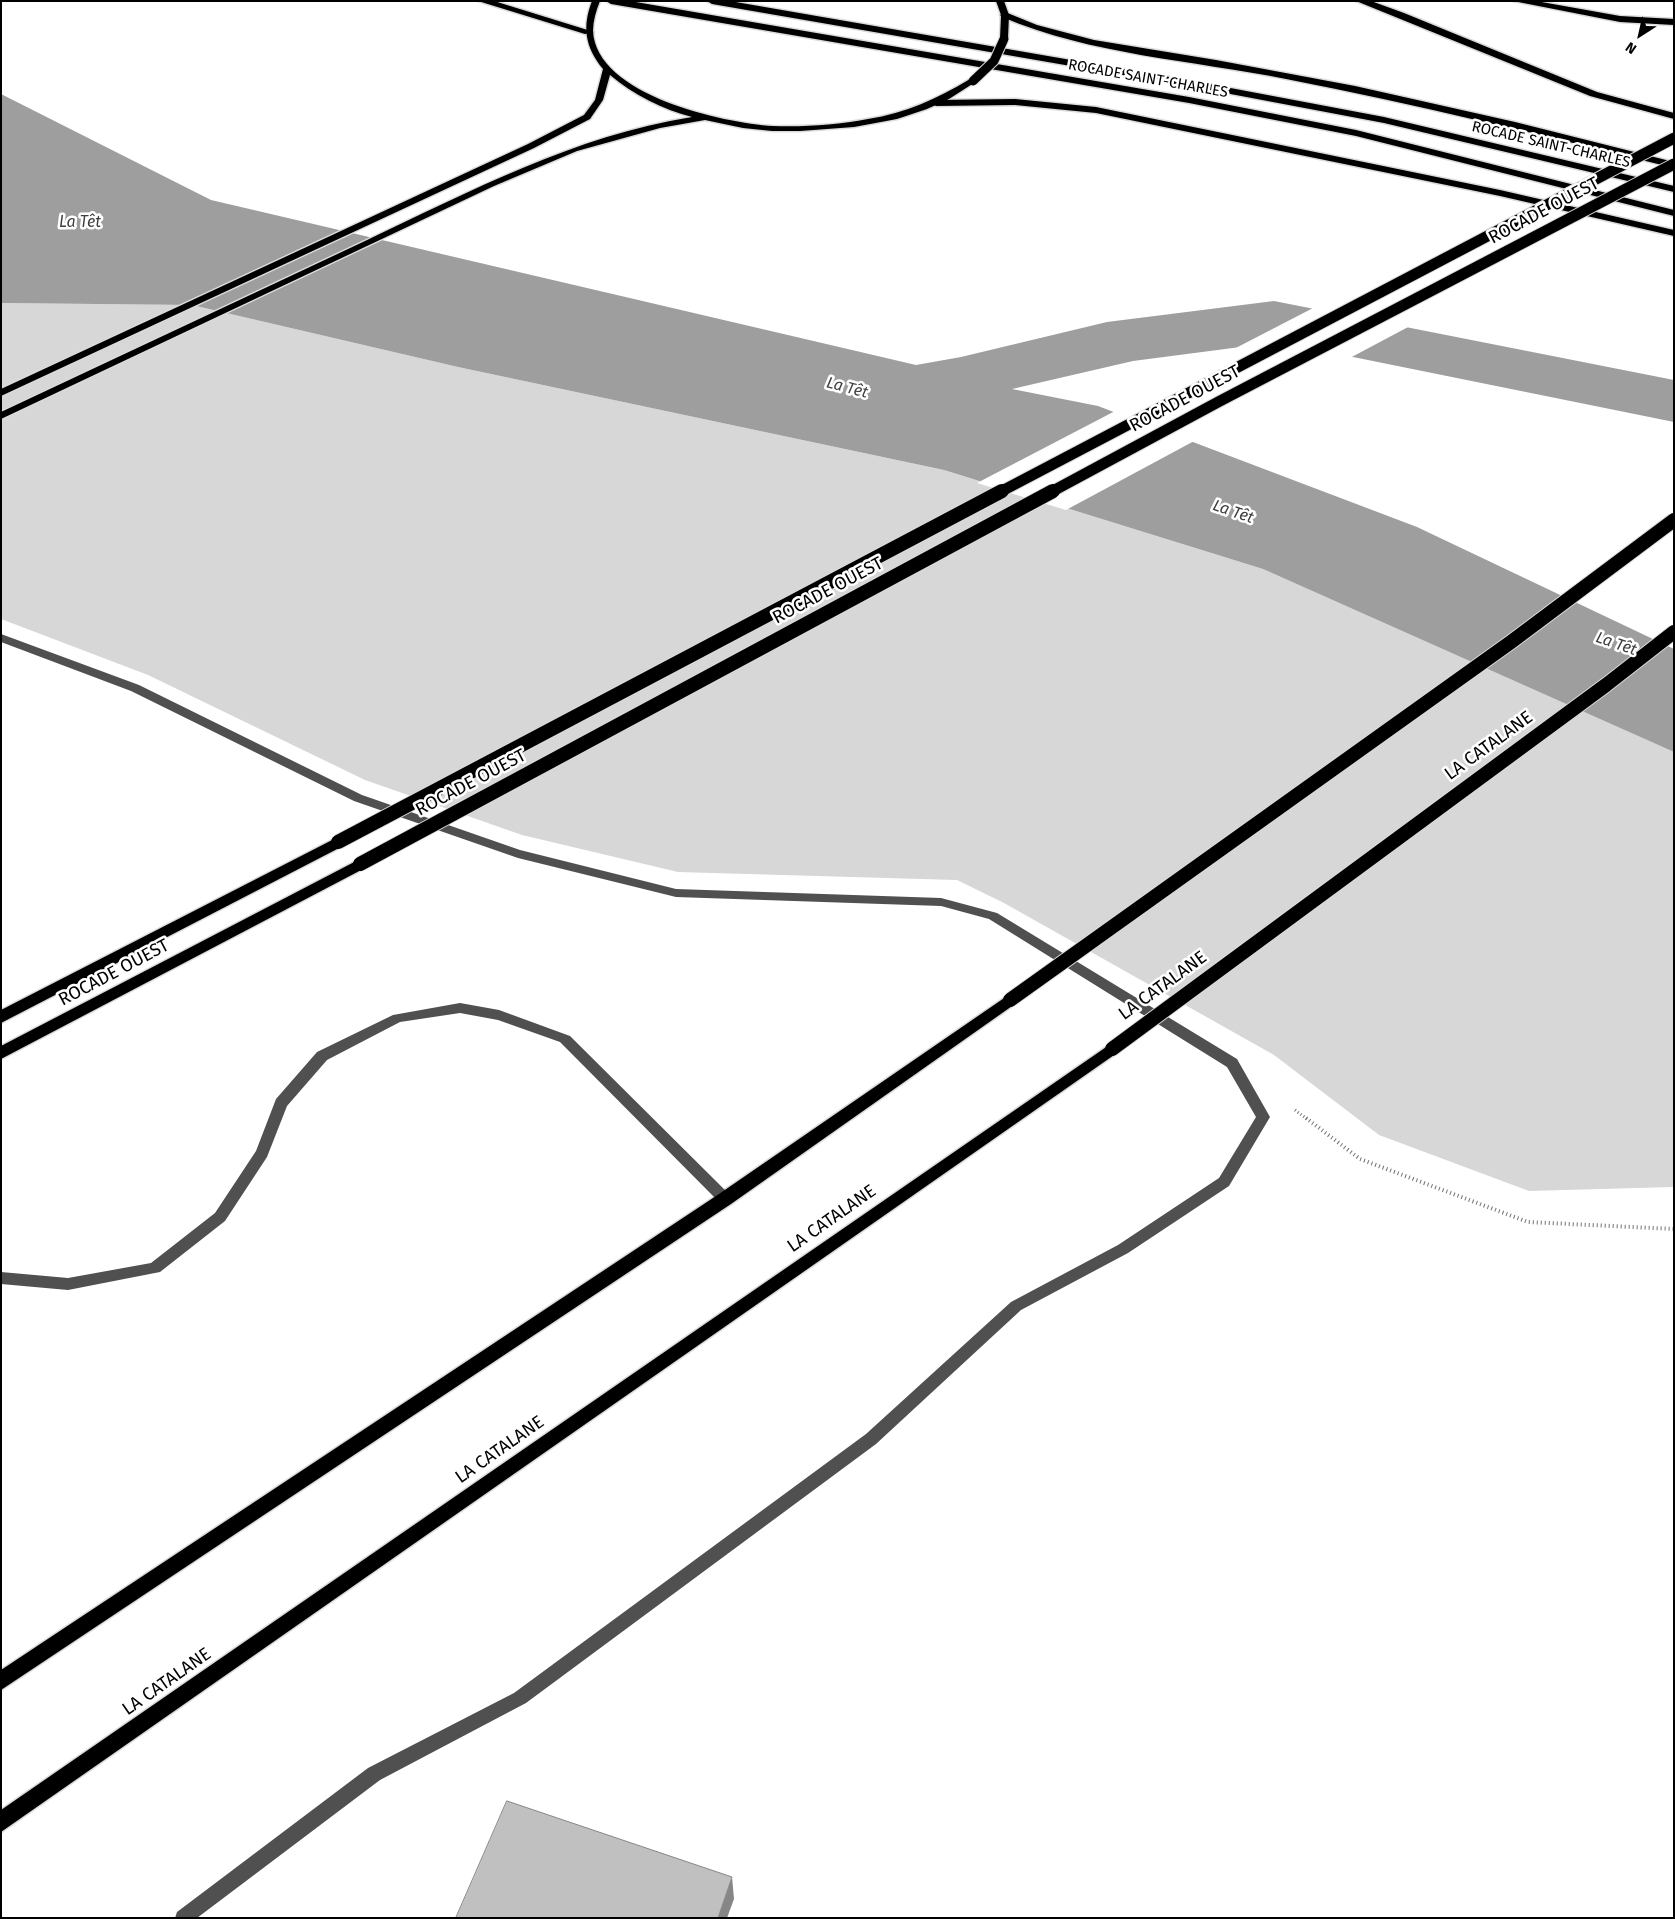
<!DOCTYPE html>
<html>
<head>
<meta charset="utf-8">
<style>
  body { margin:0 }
  #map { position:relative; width:1675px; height:1919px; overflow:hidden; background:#fff; font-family:"Fira Sans",sans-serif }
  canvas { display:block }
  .frame { position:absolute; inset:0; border:2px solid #000; pointer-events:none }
  .north { position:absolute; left:1615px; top:10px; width:50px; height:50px; -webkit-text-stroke:4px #fff; paint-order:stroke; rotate:215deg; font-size:14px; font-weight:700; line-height:20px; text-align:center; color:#000 }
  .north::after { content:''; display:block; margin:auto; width:18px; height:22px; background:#000; clip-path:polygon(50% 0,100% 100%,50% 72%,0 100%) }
</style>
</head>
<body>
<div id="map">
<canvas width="1675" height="1919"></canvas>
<div class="frame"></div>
<div class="north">N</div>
</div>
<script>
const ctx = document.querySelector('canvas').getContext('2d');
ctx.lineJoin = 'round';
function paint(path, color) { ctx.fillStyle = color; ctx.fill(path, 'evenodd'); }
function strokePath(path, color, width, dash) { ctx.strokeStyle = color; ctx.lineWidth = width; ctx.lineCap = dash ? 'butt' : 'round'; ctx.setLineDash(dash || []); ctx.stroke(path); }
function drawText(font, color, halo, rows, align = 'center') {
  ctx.font = font + ' "Fira Sans",sans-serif'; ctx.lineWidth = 5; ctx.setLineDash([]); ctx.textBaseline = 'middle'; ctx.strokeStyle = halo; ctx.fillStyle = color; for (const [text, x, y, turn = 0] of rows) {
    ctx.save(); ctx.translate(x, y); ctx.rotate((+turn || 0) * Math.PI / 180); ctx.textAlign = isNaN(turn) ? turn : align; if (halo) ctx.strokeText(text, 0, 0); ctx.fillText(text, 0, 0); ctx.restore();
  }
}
paint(new Path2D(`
  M1 303 192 305 458 367 944 470 1263 569 1674 752V1187L1529 1191 1379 1135 1274 1055 1004 903 957 880 678 872 522 835 365 780 148 675 1 619Z`), '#d7d7d7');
paint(new Path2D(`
  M1 94 211 200 916 365 961 357 1107 322 1274 301 1674 380V422L1279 342 1133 361 1012 389 1098 406 1417 527 1674 649V752L1263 569 944 470 458 367 192 305 1 303Z`), '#9e9e9e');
paint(new Path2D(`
  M1315 307 1410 326 1348 359 1279 345 1230 351Z
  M1117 410 1196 440 1066 510 977 483Z`), '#fff');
const major = new Path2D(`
  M592 1H600C596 11 593 21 593 31 596 95 723 123 773 126 805 127 837 125 868 119 906 113 937 99 970 79L977 81 949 99 927 109 897 119 854 127 800 131H772L743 128 705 120 660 128 577 151 494 186 1 419V412C122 355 244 298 365 241 471 191 574 136 692 117 662 109 634 95 610 75L603 100 590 119 534 148 1 396V389L528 144 584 115 595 100 603 69C585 47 582 27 592 1Z
  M996 1H1004L1009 15 1008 39 1004 41 1000 39 1001 15Z`);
const highway = new Path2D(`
  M478 1H494L594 32 585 34Z
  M606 1H630L1189 97 1356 130 1674 210V216L1356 136 1189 103 611 4Z
  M707 1H730L1204 83 1384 117 1674 186V192L1384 123 1204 89 712 4Z
  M1356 1H1371L1404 13 1597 92 1674 113V119L1590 96Z
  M1513 1H1536L1620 16 1674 19V25L1620 22Z
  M1005 12 1037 25 1094 40 1216 60 1355 86 1515 122 1674 162V168C1545 136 1416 104 1286 79 1191 60 1092 55 1002 17L1000 15Z
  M1015 99 1096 107 1500 190 1674 230V236L1500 196 1096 113 1015 105 936 106 931 103 936 100Z
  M338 837 345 842 343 846 1 1023V1010Z
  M360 859 365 860 367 864 365 868 1 1059V1046Z
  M1010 994 1015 996 1018 1000 1015 1004 731 1204 1 1690V1670L719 1194Z
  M1112 1043 1117 1045 1120 1049 1117 1053 1 1832V1810Z`);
strokePath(major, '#dbdbdb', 3);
strokePath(highway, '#dbdbdb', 3);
strokePath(new Path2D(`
  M1295 1110 1307 1119`), '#727272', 3, [1, 2.5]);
strokePath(new Path2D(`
  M1306 1118 1360 1159 1528 1222 1674 1229`), '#727272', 4, [1, 3]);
paint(new Path2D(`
  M1 634 139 685 362 795 520 850 676 889 941 898 997 913 1237 1059 1270 1117 1229 1186 1128 1253 1021 1310 876 1444 526 1703 380 1780 197 1918H175L177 1912 368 1768 514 1693 866 1434 1011 1302 1118 1245 1219 1178 1256 1117 1227 1067 989 919 941 906 676 897 518 858 354 801 131 691 1 642Z
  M460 1003 499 1010 570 1036 730 1195 732 1199 730 1203 725 1204 720 1203 560 1042 498 1020 460 1013 400 1022 327 1060 287 1106 267 1157 225 1221 160 1272 68 1290 1 1284V1272L68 1278 151 1263 215 1213 256 1151 276 1099 317 1052 393 1015Z`), '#505050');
paint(major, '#000');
paint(highway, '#000');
const majorBridge = new Path2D(`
  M973 81 994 61 1004 39`);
const highwayBridgeFar1 = new Path2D(`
  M1000 492 1674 138
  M1051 492 1220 401 1674 164`);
const highwayBridge = new Path2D(`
  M338 842 1002 491
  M360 864 1053 491
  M1010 1000 1511 642 1674 520
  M1112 1049 1606 685 1674 632`);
strokePath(majorBridge, '#dbdbdb', 11, []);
strokePath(highwayBridgeFar1, '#dbdbdb', 13, []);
strokePath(highwayBridge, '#dbdbdb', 16, []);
strokePath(majorBridge, '#000', 9);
strokePath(highwayBridgeFar1, '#000', 11);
strokePath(highwayBridge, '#000', 14);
paint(new Path2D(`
  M732 1877 734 1899 727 1918H718Z`), '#868686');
const building = new Path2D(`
  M507 1801 732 1877 718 1918H456Z`);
paint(building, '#c0c0c0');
strokePath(building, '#868686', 1);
drawText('15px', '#000', '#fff', [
  ["ROCADE SAINT-CHARLES",1148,79,10],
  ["ROCADE SAINT-CHARLES",1551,145,13]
]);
drawText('italic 16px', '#3f3f3f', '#fff', [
  ["La Têt",80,223],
  ["La Têt",847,388,15],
  ["La Têt",1233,512,19],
  ["La Têt",1616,644,19]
]);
drawText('18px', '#000', '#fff', [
  ["ROCADE OUEST",1544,211,-28],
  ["ROCADE OUEST",1185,399,-28],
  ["ROCADE OUEST",828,591,-28],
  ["LA CATALANE",1489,746,-36],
  ["ROCADE OUEST",471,783,-28],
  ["ROCADE OUEST",114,973,-28],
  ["LA CATALANE",1163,986,-36],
  ["LA CATALANE",832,1219,-35],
  ["LA CATALANE",500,1450,-35],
  ["LA CATALANE",167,1682,-35]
]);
</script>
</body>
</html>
